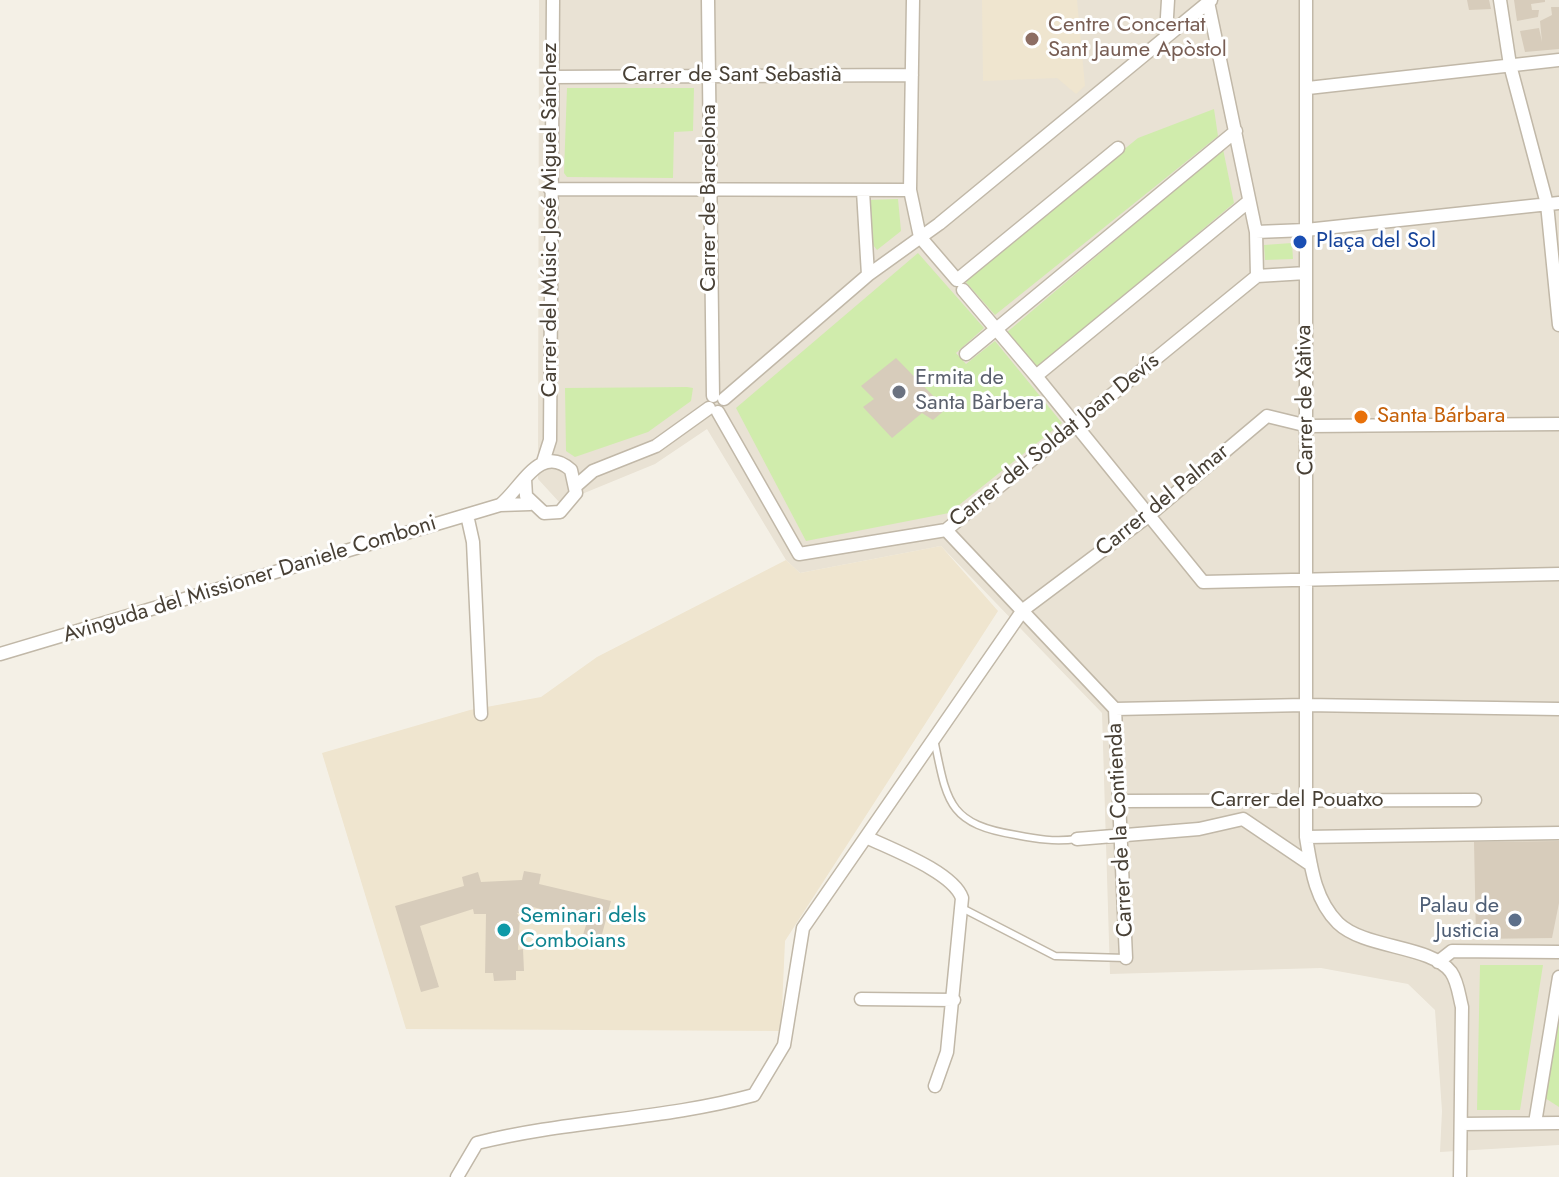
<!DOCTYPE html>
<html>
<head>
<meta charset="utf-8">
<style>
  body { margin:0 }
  canvas { display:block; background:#f4f0e6 }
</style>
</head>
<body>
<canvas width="1559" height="1177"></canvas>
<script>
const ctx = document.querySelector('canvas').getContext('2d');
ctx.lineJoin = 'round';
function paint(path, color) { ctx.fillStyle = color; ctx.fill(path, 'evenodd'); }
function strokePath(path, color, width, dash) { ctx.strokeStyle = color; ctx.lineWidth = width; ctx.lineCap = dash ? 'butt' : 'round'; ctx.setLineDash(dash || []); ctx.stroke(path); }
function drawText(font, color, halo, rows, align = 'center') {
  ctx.font = font + ' Jost,sans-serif'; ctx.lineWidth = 6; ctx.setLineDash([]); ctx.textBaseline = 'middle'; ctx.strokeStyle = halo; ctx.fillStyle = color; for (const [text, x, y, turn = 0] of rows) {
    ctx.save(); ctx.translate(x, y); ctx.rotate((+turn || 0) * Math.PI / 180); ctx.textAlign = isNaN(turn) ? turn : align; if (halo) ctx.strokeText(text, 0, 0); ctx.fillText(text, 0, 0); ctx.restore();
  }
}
paint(new Path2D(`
  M539 0H1559V1145L1440 1152 1442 1111 1435 1010 1408 984 1321 968 1110 974 1102 713 941 546 800 573 786 560 707 429 655 464 560 503 538 479Z`), '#e9e2d4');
paint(new Path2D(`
  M982 0H1077L1085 86 1076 94 1057 78 983 81Z
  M941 546 998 611 785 941 781 1031 406 1029 322 753 470 710 541 697 597 657 786 560 800 573Z`), '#efe5cf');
paint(new Path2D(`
  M567 88H694L693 131 674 132 673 178 567 177 564 173Z
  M1214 109 1218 136 995 315 964 280 1138 138Z
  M1223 149 1234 203 1036 369 1006 333Z
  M898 199 901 231 877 250 870 241 868 200Z
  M1292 243 1293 259 1265 260 1264 245Z
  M918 253 984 328 956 353 966 364 995 341 1062 423 949 513 806 541 736 408Z
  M687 387 693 388 691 401 648 432 575 457 566 451 565 388Z
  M1480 965H1543L1520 1110H1477Z
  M1559 1022V1107L1545 1098Z`), '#d0ecac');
paint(new Path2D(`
  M1467 0H1489L1491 9 1469 10Z
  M1514 0H1545V2L1531 4 1532 10H1539L1538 17 1517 21Z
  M1551 7H1559V49L1525 52 1520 31 1539 28 1542 42 1540 21 1552 15Z
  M896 358 946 409 933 420 922 413 892 438 863 407 874 399 861 386Z
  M1559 841V903L1552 938 1476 939 1474 842Z
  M524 871 541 874 539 884 611 901 601 938 583 935 587 922 533 907 531 913H517L520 918 518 950 523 949 524 971H516V980L494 981 493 973H485L486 914H474L473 909 420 926 439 987 421 992 395 906 464 886 462 877 478 872 481 882 522 880Z`), '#d7ccbb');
const lane = new Path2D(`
  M934 739C947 801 947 824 1016 835 1037 839 1054 842 1077 839
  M962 908 1055 956 1126 958`);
const street = new Path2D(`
  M708 0 713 396
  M913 0 910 190 920 237 957 280 1118 148
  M1306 0V837C1311 868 1315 900 1338 923 1365 949 1431 945 1451 972 1458 982 1459 996 1462 1007L1460 1177
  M1500 0 1510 65 1547 204 1559 325
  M1208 2 1256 232 1257 276
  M1166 34 1168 0
  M552 77 912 75
  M1308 88 1559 60
  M550 189 910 190
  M863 191 868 275
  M1248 202 1036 376 1203 582 1559 574
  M1256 232 1306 230 1559 203
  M963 290 1036 376
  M966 354 1236 131
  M724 399 868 275 939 224 1211 0
  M718 412 799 554 946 530 1257 276 1306 273
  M543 462 550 440 553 0
  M577 485 593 471 656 446 709 408
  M500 505C521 489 540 442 571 470L576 493 560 512 544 513 526 496 525 479
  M467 515 473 542 481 714
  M946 530 1115 709 1126 958
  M0 654 500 505 530 504
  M1115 709 1305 705 1559 709
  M1119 801 1475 800
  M866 837C891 849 953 872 962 898L947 1052 935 1086
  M1306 837 1559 833
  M1077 839 1199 829 1243 819 1311 865
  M1438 962 1452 951 1559 952
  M861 999 954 1000
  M1535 1123 1559 977
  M1461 1124 1559 1123
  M457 1177 477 1143C568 1120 663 1120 754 1095L784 1045 803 928 1023 610 1147 517 1267 416 1308 426 1559 424`);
strokePath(lane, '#c1b8a8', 9);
strokePath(street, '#c1b8a8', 15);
strokePath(lane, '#fff', 6);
strokePath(street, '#fff', 12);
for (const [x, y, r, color] of [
  [1032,39,8,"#8d6e63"],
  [1300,242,8,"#1a4fb4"],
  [899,392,8,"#6b7280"],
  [1361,417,8,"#e8710a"],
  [1515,920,8,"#5c6f8a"],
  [504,930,8,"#0f9aa8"]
]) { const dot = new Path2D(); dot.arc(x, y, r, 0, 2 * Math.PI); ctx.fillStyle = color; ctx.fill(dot); strokePath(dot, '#fff', 3); }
drawText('22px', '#785e54', '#fff', [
  ["Centre Concertat",1048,26],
  ["Sant Jaume Apòstol",1048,51]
], 'left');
drawText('22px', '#484035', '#fff', [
  ["Carrer de Sant Sebastià",732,76],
  ["Carrer de Barcelona",710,198,-90],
  ["Carrer del Músic José Miguel Sánchez",551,220,-90],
  ["Carrer de Xàtiva",1306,400,-91],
  ["Carrer del Soldat Joan Devís",1055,441,-39],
  ["Carrer del Palmar",1163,501,-39],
  ["Avinguda del Missioner Daniele Comboni",250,580,-17],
  ["Carrer del Pouatxo",1297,801],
  ["Carrer de la Contienda",1121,830,-93]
]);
drawText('22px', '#164399', '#fff', [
  ["Plaça del Sol",1316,242]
], 'left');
drawText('22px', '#5b616d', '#fff', [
  ["Ermita de",915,379],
  ["Santa Bàrbera",915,404]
], 'left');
drawText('22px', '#c56008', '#fff', [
  ["Santa Bárbara",1377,417]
], 'left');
drawText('22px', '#4e5e75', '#fff', [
  ["Palau de",1499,907],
  ["Justicia",1499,932]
], 'right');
drawText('22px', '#0d838f', '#fff', [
  ["Seminari dels",520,917],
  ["Comboians",520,942]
], 'left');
</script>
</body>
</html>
